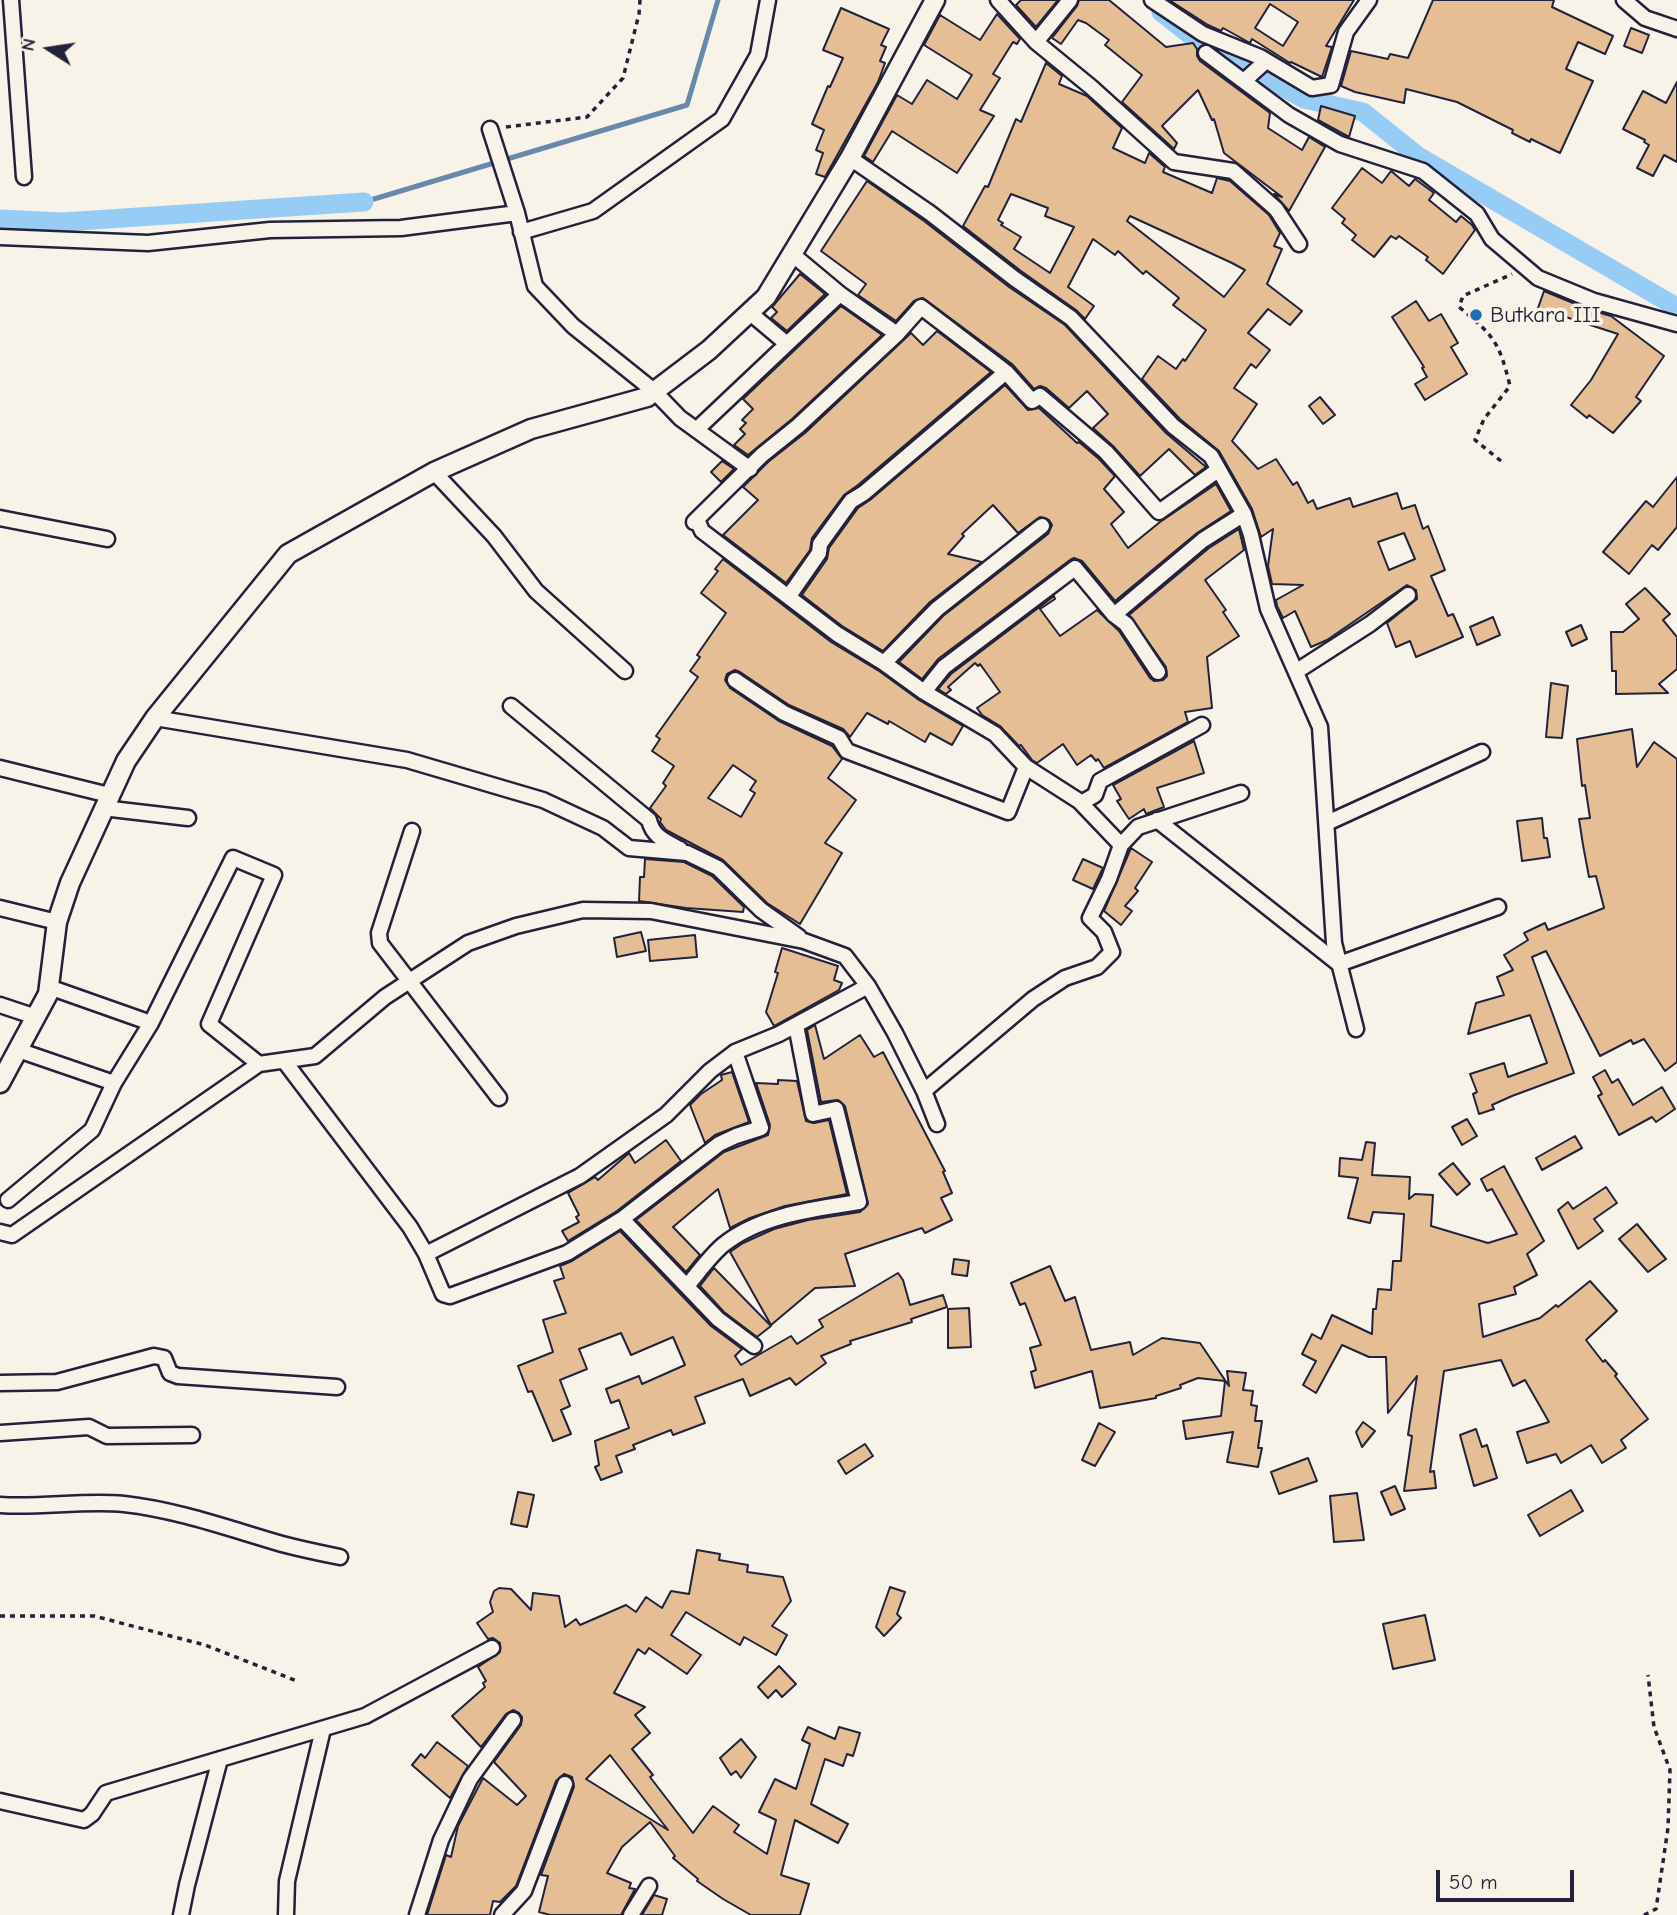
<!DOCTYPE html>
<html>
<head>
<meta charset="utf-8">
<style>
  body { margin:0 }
  #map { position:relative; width:1677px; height:1915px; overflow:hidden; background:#f7f3e8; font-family:"Comic Neue",sans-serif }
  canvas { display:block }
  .north { position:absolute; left:14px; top:14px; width:70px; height:70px; -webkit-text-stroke:5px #f7f3e8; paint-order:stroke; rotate:282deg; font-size:19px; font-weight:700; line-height:28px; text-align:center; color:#22223b }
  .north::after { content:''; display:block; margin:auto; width:24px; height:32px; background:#22223b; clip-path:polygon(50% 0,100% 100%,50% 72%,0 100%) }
  .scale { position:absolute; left:1436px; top:1870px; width:138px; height:32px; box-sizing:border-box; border:4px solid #22223b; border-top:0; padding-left:9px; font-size:21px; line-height:24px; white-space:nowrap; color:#22223b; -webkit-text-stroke:5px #f7f3e8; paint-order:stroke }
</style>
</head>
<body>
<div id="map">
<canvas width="1677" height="1915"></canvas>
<div class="north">N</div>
<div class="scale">50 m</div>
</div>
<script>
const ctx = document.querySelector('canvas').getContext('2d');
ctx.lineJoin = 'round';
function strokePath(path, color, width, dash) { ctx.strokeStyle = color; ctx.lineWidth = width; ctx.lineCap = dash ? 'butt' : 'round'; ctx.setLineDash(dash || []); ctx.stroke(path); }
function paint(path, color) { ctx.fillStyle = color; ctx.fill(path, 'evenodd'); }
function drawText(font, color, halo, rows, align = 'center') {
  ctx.font = font + ' "Comic Neue",sans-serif'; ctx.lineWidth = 7; ctx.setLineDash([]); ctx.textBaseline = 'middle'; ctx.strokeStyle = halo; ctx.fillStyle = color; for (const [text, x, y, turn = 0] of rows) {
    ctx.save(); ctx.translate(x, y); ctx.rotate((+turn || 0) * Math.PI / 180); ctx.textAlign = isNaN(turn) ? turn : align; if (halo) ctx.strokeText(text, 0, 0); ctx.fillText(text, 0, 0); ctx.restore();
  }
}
strokePath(new Path2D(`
  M364 202 687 105 718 0`), '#6889ab', 5);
strokePath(new Path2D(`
  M1161 12 1189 34 1304 99 1363 112 1418 156 1673 305
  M0 219 63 222 364 202`), '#97cdf5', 19);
const building = new Path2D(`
  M1021 0H1058L1036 27 1016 5Z
  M1079 0H1109L1166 47 1193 43 1197 49V56L1200 61 1270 113 1268 128 1302 150 1309 137 1325 147 1289 211 1274 194 1282 197 1224 153 1214 119 1212 120 1198 90 1162 126 1177 143 1174 149 1122 102 1142 75 1105 45 1109 40 1086 23 1078 20 1061 44 1052 38 1077 6Z
  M1169 0H1354L1326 46 1332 47 1322 77 1291 62 1290 63 1252 39 1250 43 1223 28 1221 31 1208 25ZM1270 4 1298 22 1283 46 1255 28Z
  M1433 0H1554L1552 7 1613 36 1605 54 1578 42 1566 69 1593 81 1560 153 1531 139 1530 142 1512 133 1513 130 1457 102 1406 89 1404 103 1355 92 1341 86 1351 51 1388 59 1390 54 1408 58Z
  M841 8 889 29 881 45 886 47 880 61 885 63 878 82 825 177 816 174 823 153 816 150 824 130 812 124 828 86 830 87 843 58 823 50Z
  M997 14 1020 39 1017 44 1013 42 993 74 1000 78 980 110 994 116 957 173 892 131 873 162 864 156 897 95 912 104 927 80 957 99 972 75 924 45 940 15 980 40Z
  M1631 28 1649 35 1642 53 1624 46Z
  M1046 63 1062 76 1059 84 1087 96 1122 128 1113 148 1145 163 1149 153 1165 167 1163 172 1212 193 1217 178 1230 181 1269 215 1280 233 1274 246 1282 249 1267 284 1302 311 1290 325 1268 309 1248 333 1270 350 1256 368 1251 364 1234 388 1257 404 1232 441 1258 469 1276 459 1293 485 1297 482 1308 503 1313 500 1317 509 1350 498 1353 507 1397 493 1402 509 1415 505 1423 529 1428 526 1445 570 1431 576 1448 616 1453 614 1463 637 1416 657 1410 641 1396 647 1387 623 1417 599 1416 590 1407 585 1327 640 1311 647 1295 611 1283 618 1277 606 1276 600 1303 585 1272 584 1268 566 1273 529 1261 537 1252 509 1219 451 1180 419 1142 379 1158 356 1176 369 1183 359 1185 361 1206 330 1173 305 1179 298 1146 271 1143 274 1118 251 1115 255 1093 239 1068 287 1094 306 1085 319 1076 310 1021 271 963 226 985 186 988 187 1016 119 1021 122ZM1011 194 1048 208 1045 216 1074 227 1050 273 1014 249 1021 237 1001 225 1003 223 998 220ZM1130 216 1232 263 1245 270 1224 297 1127 221ZM1404 533 1415 559 1389 570 1378 542Z
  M1677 82V162L1664 155 1653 176 1637 168 1649 145 1644 142 1645 140 1623 129 1643 91 1666 103Z
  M1321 106 1355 116 1349 137 1318 120Z
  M1362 168 1382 183 1391 171 1409 186 1415 179 1434 193 1429 200 1456 222 1461 216 1472 225 1475 230 1443 274 1426 260 1428 257 1399 236 1396 239 1391 236 1374 257 1352 240 1356 235 1342 223 1345 219 1332 208Z
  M867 181 924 221 1009 287 1065 325 1166 433 1206 467 1195 475 1169 449 1140 476 1113 446 1093 428 1108 414 1087 391 1069 408 1046 388 1040 386 1034 389 1012 364 923 298 914 301 896 321 858 295 866 284 821 251Z
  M800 274 825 294 787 331 771 318 777 312 772 307Z
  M1544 291 1590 310 1611 316 1664 356 1636 397 1641 401 1613 433 1589 415 1587 418 1571 405 1591 380 1618 334 1538 308Z
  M1416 301 1429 321 1441 314 1458 343 1451 347 1467 374 1425 400 1415 384 1427 377 1422 368 1424 367 1392 317Z
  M841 306 882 335 792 419 748 455 734 445 745 434 740 429 746 423 742 420 753 409 743 399Z
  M937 331 991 372 858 485 844 495 812 538 810 550 786 583 723 535 758 500 743 487 768 462 805 433 911 333 923 345Z
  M1005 385 1028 410 1039 408 1077 443 1079 442 1099 459 1115 476 1104 489 1124 512 1111 524 1128 548 1160 522 1216 484 1231 511 1197 533 1115 601 1082 561 1074 558 1070 560 938 659 922 679 899 662 943 616 1048 534 1052 525 1049 520 1040 517 1018 533 993 505 962 534 964 536 948 554 982 562 930 602 883 651 842 626 802 595 827 559 829 548 858 508 870 500Z
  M1320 397 1335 415 1323 424 1309 406Z
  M722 461 734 469 721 482 711 472Z
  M1677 477V527L1658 550 1652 545 1629 574 1603 552 1646 501 1653 507Z
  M1239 529 1244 550 1205 580 1226 610 1223 612 1239 636 1207 657 1212 708 1185 712 1188 722 1104 768 1098 759 1096 761 1091 755 1077 765 1063 744 1037 763 1032 760 1021 745 1019 746 1000 726 982 715 977 708 1000 692 980 664 978 666 975 663 948 687 951 690 946 694 938 689 951 674 1054 596 1055 599 1040 609 1060 636 1097 610 1119 631 1150 678 1154 681 1163 680 1167 676 1166 667 1129 615 1209 548Z
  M723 559 831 642 879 671 919 700 963 726 952 745 930 733 925 742 889 721 888 724 867 713 850 737 843 729 789 705 740 672 735 670 727 674 725 680 730 688 779 721 832 746 842 759 828 778 856 800 825 843 842 853 800 924 767 903 723 860 666 830 660 822 661 819 650 808 666 786 663 783 674 766 652 751 660 739 656 736 698 677 690 671 700 657 697 655 726 613 701 593 718 571 715 569ZM733 765 756 781 750 790 755 793 741 817 708 798Z
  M1645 588 1670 614 1663 620 1677 637V669L1659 684 1668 693 1616 694V671H1612L1611 632H1623L1639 619 1626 604Z
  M1493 617 1500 635 1477 645 1470 627Z
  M1581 625 1587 639 1572 646 1566 632Z
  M1551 683 1568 686 1562 738 1546 737Z
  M1632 729 1637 767 1654 742 1677 759V1062L1665 1071 1644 1039 1633 1044 1631 1040 1600 1056 1546 951 1532 957 1574 1073 1512 1096 1492 1105 1494 1109 1479 1114 1473 1094 1477 1092 1470 1074 1504 1063 1508 1077 1547 1063 1530 1015 1468 1034 1476 1003 1504 995 1497 977 1513 970 1504 955 1528 940 1524 933 1545 923 1548 930 1604 908 1596 876 1589 877 1583 845 1579 819 1590 818 1585 785 1582 786 1577 739Z
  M1194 741 1204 773 1157 788 1164 807 1146 814 1144 809 1129 819 1117 801 1121 799 1113 785Z
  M1542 818 1544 838H1547L1550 857 1522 861 1517 821Z
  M1131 848 1152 862 1135 888 1138 891 1125 906 1132 911 1121 925 1104 911Z
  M645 859 684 862 712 876 744 907 743 912 686 908 639 901 640 877H644Z
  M1083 859 1103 868 1093 889 1073 880Z
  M641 932 646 951 617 957 614 938Z
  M695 935 697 957 650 961 648 940Z
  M782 948 838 966 834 980 842 983 839 990 774 1026 766 1012 778 973 775 972Z
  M815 1025 824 1059 860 1035 874 1057 883 1052 945 1171 943 1172 952 1193 941 1198 952 1220 925 1233 922 1228 845 1254 855 1286 815 1288 771 1325 730 1252 743 1243 774 1229 808 1220 860 1212 868 1204 845 1106 838 1100 821 1102 807 1030Z
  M1605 1070 1612 1083 1618 1079 1633 1105 1662 1087 1675 1109 1656 1122 1652 1117 1619 1135 1598 1096 1602 1094 1593 1077Z
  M732 1072 749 1122 715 1135 705 1143 690 1105 701 1094 722 1080 721 1075Z
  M778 1080 797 1081 806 1121 814 1123 829 1120 847 1194 785 1206 750 1218 730 1228 718 1189 673 1227 700 1255 686 1272 636 1220 724 1152 768 1135 770 1125 756 1083 778 1084Z
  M1467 1119 1477 1136 1462 1145 1452 1127Z
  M1575 1136 1582 1148 1542 1170 1536 1158Z
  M666 1140 681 1161 617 1211 568 1241 562 1231 579 1222 576 1217 579 1215 568 1193 595 1177 598 1180 629 1153 635 1163Z
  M1366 1142 1375 1143 1372 1175 1410 1177 1409 1199 1415 1194 1433 1195 1431 1226 1488 1243 1517 1234 1492 1189 1487 1191 1481 1179 1504 1166 1544 1241 1527 1254 1537 1275 1514 1287 1516 1294 1479 1304 1483 1337 1540 1318 1556 1305 1558 1307 1590 1281 1617 1311 1586 1340 1603 1362 1605 1360 1617 1374 1615 1376 1648 1419 1621 1440 1626 1448 1602 1463 1591 1445 1561 1463 1556 1454 1527 1463 1517 1432 1549 1422 1525 1380 1513 1386 1501 1360 1444 1371 1430 1472 1434 1471 1436 1488 1404 1491 1412 1436 1408 1435 1417 1376 1388 1413 1386 1357H1369L1342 1345 1316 1393 1303 1385 1316 1361 1302 1354 1312 1334 1321 1339 1332 1315 1372 1334 1373 1309H1376L1378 1289 1391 1290 1393 1261H1401L1404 1214 1373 1212 1370 1223 1348 1218 1358 1178 1339 1176 1340 1158 1362 1160Z
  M1453 1163 1470 1184 1457 1195 1439 1174Z
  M1606 1187 1617 1203 1594 1219 1603 1231 1578 1249 1558 1210 1568 1202 1573 1209Z
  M1637 1224 1666 1259 1648 1272 1619 1239Z
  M620 1231 711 1326 742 1349 735 1356 741 1365 791 1336 797 1344 823 1327 819 1320 898 1273 903 1280 910 1305 943 1295 947 1307 911 1319 912 1322 850 1341 851 1344 821 1356 826 1363 796 1385 790 1378 750 1396 743 1379 695 1397 705 1423 673 1435 671 1430 633 1445 635 1449 616 1456 622 1472 601 1480 595 1467 599 1465 595 1441 629 1428 619 1400 611 1403 606 1389 639 1376 642 1384 685 1365 673 1337 631 1355 621 1333 579 1349 587 1369 560 1380 570 1406 561 1410 571 1434 553 1441 532 1391 528 1392 518 1366 553 1352 543 1320 566 1313 554 1281 564 1278 560 1266 572 1261Z
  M954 1259 969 1261 967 1276 952 1274Z
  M1050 1266 1065 1301 1075 1297 1091 1350 1130 1342 1133 1355 1162 1338 1200 1343 1229 1386 1227 1371 1246 1373 1243 1390 1253 1391 1251 1405 1257 1406 1255 1421H1262L1258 1448H1262L1258 1467 1227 1462 1233 1432 1186 1439 1183 1421 1221 1416 1225 1381 1198 1378 1180 1385 1181 1388 1156 1396V1398L1100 1408 1092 1371 1035 1388 1031 1372 1036 1370 1030 1348 1041 1345 1025 1303 1020 1305 1011 1283Z
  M714 1268 771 1326 757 1337 724 1312 700 1286Z
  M969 1308 971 1347 948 1348V1309Z
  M1363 1422 1375 1431 1362 1447 1356 1432Z
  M1099 1423 1115 1432 1095 1466 1082 1460Z
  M1476 1429 1482 1447 1487 1445 1497 1478 1474 1486 1460 1435Z
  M865 1444 873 1456 846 1474 838 1461Z
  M1308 1458 1317 1481 1279 1494 1271 1472Z
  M1395 1486 1405 1509 1391 1515 1381 1492Z
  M1571 1490 1583 1511 1540 1536 1528 1515Z
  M518 1492 534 1495 527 1527 511 1524Z
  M1357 1493 1364 1540 1334 1542 1330 1496Z
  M697 1550 720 1554 719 1560 748 1565 747 1572 783 1577 791 1601 772 1626 787 1635 776 1655 744 1637 740 1645 686 1612 671 1635 701 1655 687 1674 649 1648 645 1654 638 1649 614 1693 645 1707 635 1715 650 1733 632 1749 653 1775 650 1777 693 1833 713 1806 739 1825 734 1832 767 1854 776 1820 759 1812 775 1779 796 1789 810 1744 802 1740 808 1727 835 1739 839 1727 860 1733 853 1756 847 1754 843 1766 825 1759 811 1804 848 1824 838 1843 795 1820 781 1875 809 1884 800 1915H751L723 1899 697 1881 698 1879 673 1858 675 1856 650 1822 622 1847 607 1873 631 1883 629 1888 635 1889 621 1915H550L539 1912 548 1876 541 1875 574 1787 572 1777 564 1774 556 1781 516 1886 500 1902 493 1901 490 1915H427L446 1855 451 1857 458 1826 483 1778 517 1805 526 1796 494 1762 521 1725 522 1717 519 1713 513 1710 506 1714 481 1747 452 1716 485 1687 483 1683 486 1681 478 1667 500 1652V1643L493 1638 488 1639 477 1623 493 1612 490 1602 494 1591 499 1588 511 1589 531 1610 533 1593 559 1596 565 1627 576 1619 580 1625 626 1605 636 1612 646 1597 662 1608 671 1591 689 1594ZM610 1755 668 1830 586 1779Z
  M890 1587 905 1592 897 1614 901 1618 884 1636 876 1627Z
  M1425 1615 1435 1660 1393 1669 1383 1624Z
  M779 1666 796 1684 782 1697 776 1690 768 1698 758 1687Z
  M741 1739 756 1757 741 1778 736 1771 731 1775 720 1758Z
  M437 1742 468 1766 450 1798 412 1765 421 1754 425 1758Z
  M654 1895 667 1899 662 1915H642Z`);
paint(building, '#e5be96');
strokePath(building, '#22223b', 2);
const minor = new Path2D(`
  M11 0 24 177
  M998 0 1036 42 1091 87 1174 162 1233 171 1276 209 1299 244
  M1152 0 1203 34 1260 57 1312 88 1331 85 1346 32 1369 0
  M1624 0 1645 18 1677 29
  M1036 42 1070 0
  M1206 53 1289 115 1340 144 1423 171 1477 214 1492 239 1538 278 1594 301 1677 324
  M1245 80 1266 61
  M490 129 517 213 535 286 573 326 654 391 680 418 750 469
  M850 158 930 213 1015 279 1071 318 1173 426 1211 456 1244 514 1251 535 1268 609 1320 727 1334 943 1356 1029
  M521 232 593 211 722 119 758 55 768 0
  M0 237 148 243 270 230 401 228 517 213
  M840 294 897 334
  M787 344 840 294 792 254
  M1006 372 1032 401 1040 396 1106 452 1159 512 1218 470
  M696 430 787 344 749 312
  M434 472 494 536 536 591 625 671
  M0 518 107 539
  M789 596 819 553 820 544 851 501 864 493 1006 372 921 307 897 334 798 426 762 455 694 522 699 524 702 531 837 634 884 663 924 692 995 734 1026 767 1079 801 1121 845
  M1114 615 1203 540 1244 514
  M884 663 937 609 1042 526
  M1297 671 1370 624 1408 595
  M735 680 784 713 839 738 847 751 1008 812 1026 767
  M924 692 944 667 1075 568 1114 615 1126 624 1158 672
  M511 706 649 820C653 837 665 841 680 849
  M155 718 407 760 543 800 603 828 629 848 687 853 718 868 761 910 799 937
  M0 768 109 795
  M1081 803 1095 795 1100 781 1202 725
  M103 808 188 818
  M1157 820 1339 964 1498 907
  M1327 823 1482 752
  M412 831 379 933 380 943 499 1098
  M0 908 57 922
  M49 987 151 1023 233 858 274 875 209 1024 259 1064
  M0 1005 36 1017
  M18 1050 114 1083
  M285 1062 410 1227 426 1254 443 1294 450 1296 567 1253 622 1219 719 1144 736 1136 761 1128 735 1052
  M924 1091 1033 999 1065 978 1097 967 1112 952 1104 932 1090 918 1109 879 1121 845 1138 827 1241 793
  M8 1200 92 1130 114 1083 151 1023
  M622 1219 718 1319 754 1346
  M0 1232 12 1235 259 1064 315 1056 385 997 468 943 516 926 583 910 651 911 804 941 845 956 868 986 895 1033 924 1091 937 1124
  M426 1254 580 1176 666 1115 710 1071 735 1052 779 1034 868 986
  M687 1286C698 1273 710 1256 723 1245 760 1215 814 1209 859 1202L836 1109 813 1114 796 1025
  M0 1383 57 1382 154 1356 164 1358 170 1373 178 1376 337 1387
  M0 1433 89 1427 107 1436 192 1435
  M0 1505C41 1508 83 1500 124 1504 178 1510 230 1529 282 1544 301 1549 320 1553 340 1557
  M0 1801 84 1820 92 1814 106 1793 365 1716 492 1648
  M181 1915 187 1885 220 1759
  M286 1915 287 1881 323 1729
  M417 1915 441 1840 470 1779 513 1720
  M502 1915 524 1891 565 1784
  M631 1915 649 1886`);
const tertiary = new Path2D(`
  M0 1083 48 994 57 922 70 883 126 761 155 718 288 554 434 472 531 429 647 397 709 350 766 297 850 158 935 0`);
strokePath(minor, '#22223b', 19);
strokePath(tertiary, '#22223b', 23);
strokePath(new Path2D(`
  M506 127 587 117 623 78 639 14 640 0
  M1501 461 1475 440 1484 419 1510 386C1499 341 1494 336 1459 307L1463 296 1512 274
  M0 1616H94L205 1645 297 1681
  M1644 1915 1656 1909 1668 1828 1670 1770 1654 1727 1648 1675`), '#22223b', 3.5, [5, 5]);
strokePath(minor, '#f7f3e8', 14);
strokePath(tertiary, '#f7f3e8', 18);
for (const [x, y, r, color] of [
  [1476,315,7,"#1f6fb2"]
]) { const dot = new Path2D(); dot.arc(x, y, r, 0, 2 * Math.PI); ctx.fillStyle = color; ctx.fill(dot); strokePath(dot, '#f7f3e8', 2.5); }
drawText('23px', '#22223b', '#f7f3e8', [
  ["Butkara III",1490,315]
], 'left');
</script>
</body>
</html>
